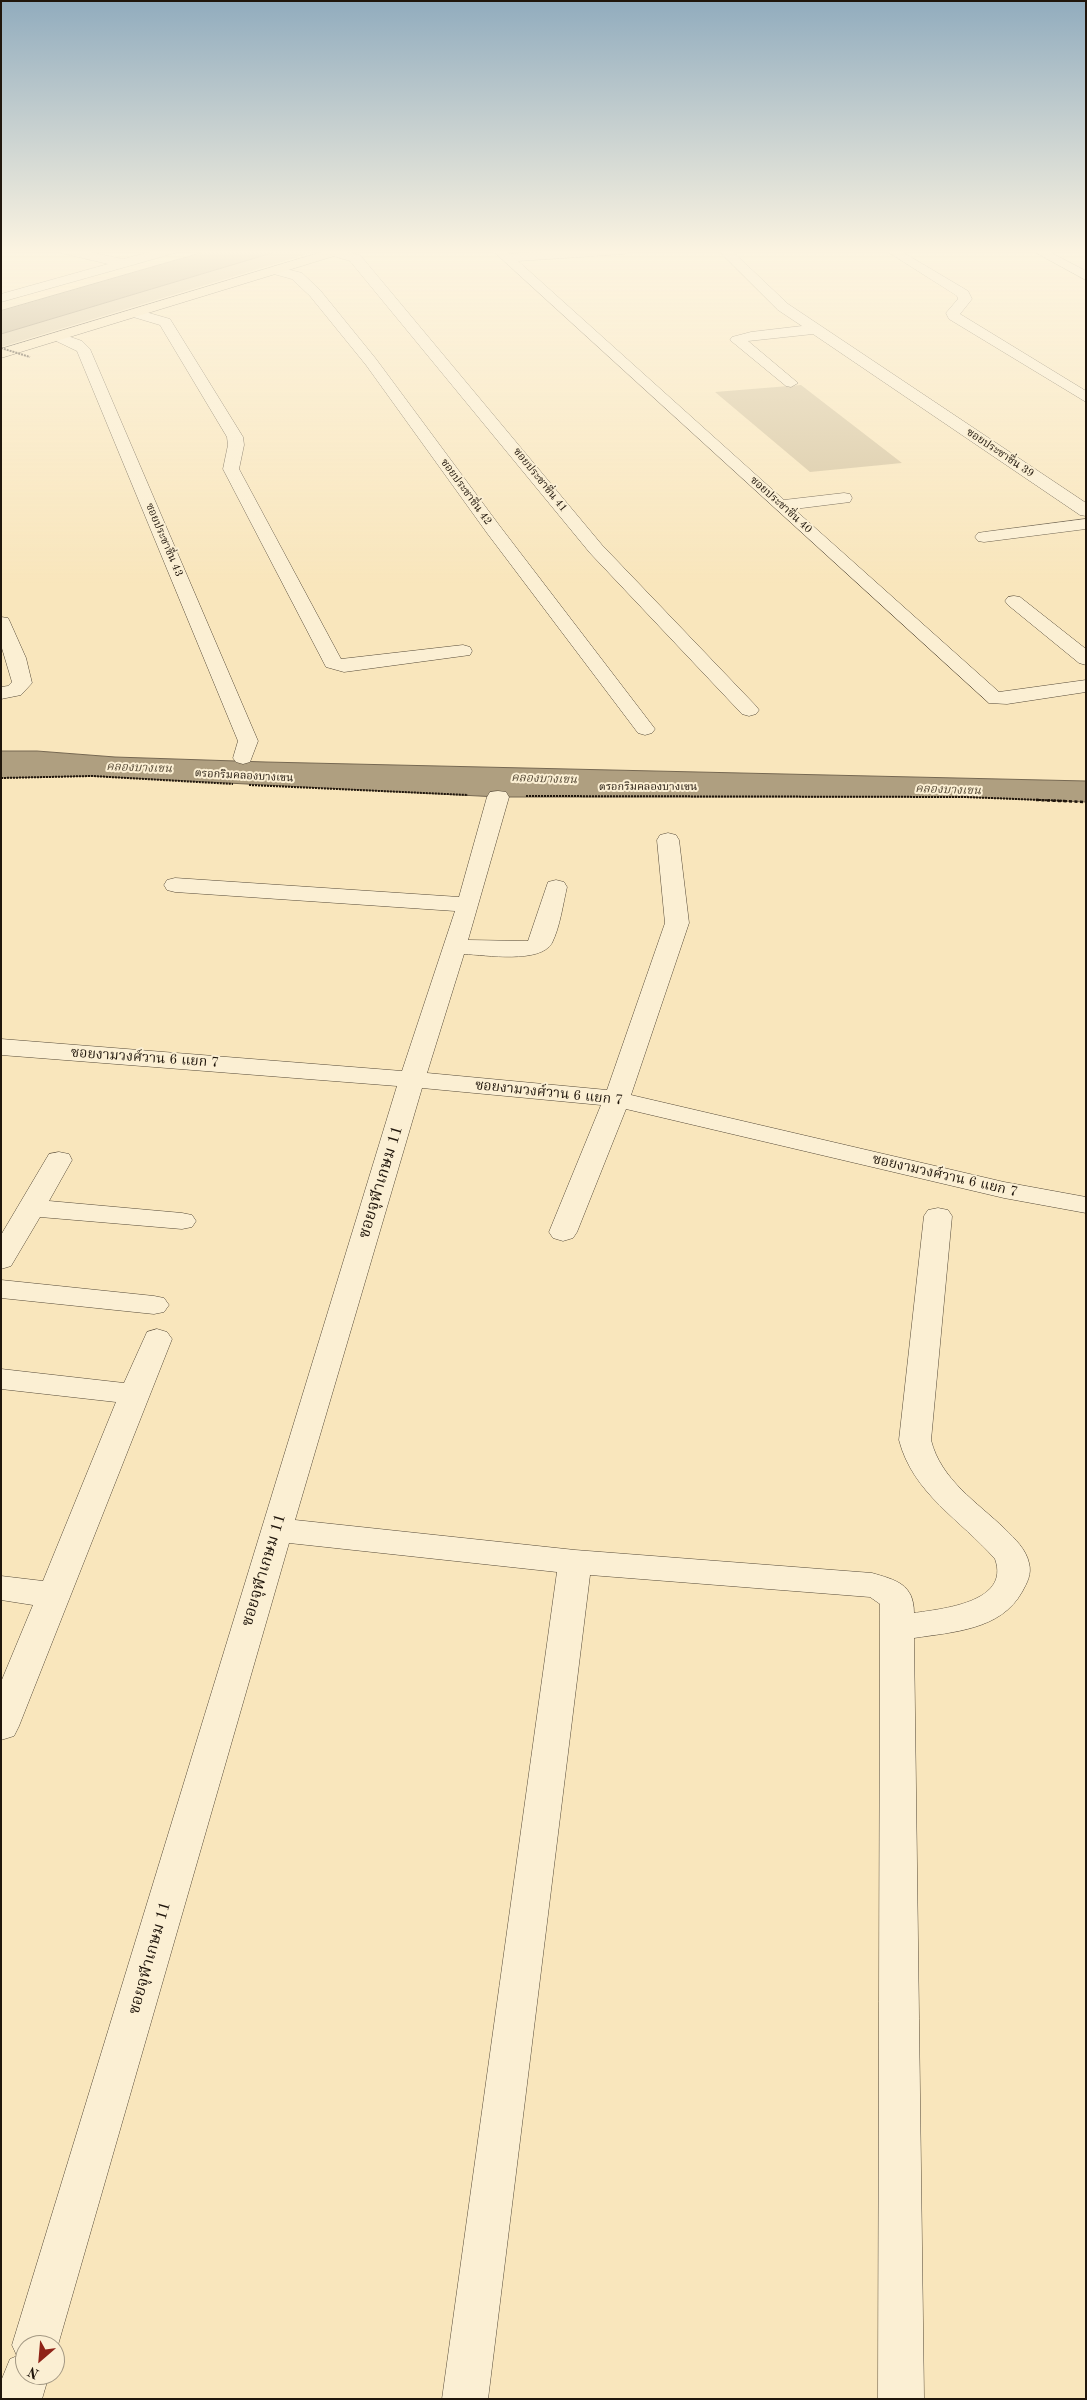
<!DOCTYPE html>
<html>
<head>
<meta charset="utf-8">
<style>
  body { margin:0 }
  #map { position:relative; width:1087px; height:2400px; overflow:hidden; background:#f9e6bc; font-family:"Old Standard TT",serif }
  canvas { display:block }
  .frame { position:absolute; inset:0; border:2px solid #20160c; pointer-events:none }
  .north { position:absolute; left:15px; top:2335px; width:50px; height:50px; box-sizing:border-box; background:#fbefd3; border:1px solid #a39883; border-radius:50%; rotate:207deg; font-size:14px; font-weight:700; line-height:20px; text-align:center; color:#20160c }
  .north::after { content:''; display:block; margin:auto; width:18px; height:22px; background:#8f2418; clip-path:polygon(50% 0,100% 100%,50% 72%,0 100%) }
</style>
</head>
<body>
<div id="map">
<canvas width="1087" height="2400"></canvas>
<div class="frame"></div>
<div class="north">N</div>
</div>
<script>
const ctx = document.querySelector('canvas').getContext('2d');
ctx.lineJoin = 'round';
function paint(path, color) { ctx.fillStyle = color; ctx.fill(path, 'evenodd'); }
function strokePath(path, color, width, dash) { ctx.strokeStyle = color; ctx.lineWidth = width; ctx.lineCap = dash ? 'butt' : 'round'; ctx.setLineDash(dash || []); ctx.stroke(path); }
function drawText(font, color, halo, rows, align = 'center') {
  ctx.font = font + ' "Old Standard TT","Noto Serif Thai",serif'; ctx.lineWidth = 4; ctx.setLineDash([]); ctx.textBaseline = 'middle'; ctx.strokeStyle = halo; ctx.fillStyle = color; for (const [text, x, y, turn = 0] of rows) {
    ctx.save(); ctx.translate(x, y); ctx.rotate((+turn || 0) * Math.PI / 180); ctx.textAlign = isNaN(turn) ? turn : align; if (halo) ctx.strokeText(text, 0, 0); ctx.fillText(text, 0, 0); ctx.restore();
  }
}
paint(new Path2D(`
  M282 250H321L1 347V334Z
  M801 385 902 463 810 472 715 392Z`), '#d4c39e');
const water = new Path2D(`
  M211 250H282L1 334V311Z
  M1 751H37L115 757 266 762 1086 781V802L965 797H498L92 776 1 778Z`);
paint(water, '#af9f80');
strokePath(water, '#766852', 1);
const minor = new Path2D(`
  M59 250H80L123 259 158 250H177L175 253 1 302V294L108 264 61 253Z
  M329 250H340L360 255 602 545 756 706 759 710 756 714 749 716 742 714 590 553 350 261 330 255 328 252Z
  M492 250H505L510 254 575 250H631L625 254 518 261 784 500 844 493 850 494 852 498 850 502 794 509 999 692 1086 680V692L1007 704 989 703Z
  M718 250H731L788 304 1086 503V516L1080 515 813 334 748 341 798 383 791 387 786 386 730 340 732 337 751 332 802 326 778 310Z
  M885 250H899L968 291 972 299 960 314 1086 391V402L949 319 946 313 958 299 957 296Z
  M1031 250H1046L1086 271V280Z
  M275 266 302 273 320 290 376 359 499 525 652 725 655 729 652 733 645 735 638 733 487 533 366 365 310 296 292 279 270 273 268 270Z
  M135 309 170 319 243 437 244 445 239 469 341 659 463 645 470 647 472 651 470 655 344 672 326 667 223 469 228 445 227 437 160 325 130 316 128 313Z
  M59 333 82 341 90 349 258 741 250 762 243 764 236 762 233 758 238 741 77 351 54 340 52 337 54 334Z
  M1086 519V529L984 542 978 541 975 537 978 533 984 532Z
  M1014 596 1020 597 1086 649V665L1079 663 1008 605 1005 601 1008 597Z
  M1 617 8 618 10 622 26 658 32 683 21 695 1 699V687L8 686 12 682 1 645Z
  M498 791 506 792 509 797 468 940 528 941 548 882 556 880 564 882 567 887C563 904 560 927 552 943 540 964 486 955 464 954L427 1073 607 1090 665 923 657 840 660 835 668 833 676 835 679 840 689 923 631 1095 1004 1182 1086 1197V1213L1004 1198 626 1109 577 1232 573 1238 563 1241 553 1238 549 1232 601 1105 422 1088 295 1520 575 1550 872 1573C896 1580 914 1584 914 1613 940 1609 1011 1603 995 1559 961 1520 913 1494 899 1440L924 1216 928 1210 938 1208 948 1210 952 1216 931 1440C941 1480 977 1502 1005 1529 1015 1539 1026 1549 1029 1563 1032 1574 1027 1583 1022 1592 1001 1630 953 1632 914 1638L924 2399H878L880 1604 870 1597 590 1575 488 2399H442L557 1572 289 1543 58 2345 55 2351V2345H25V2375H49L42 2399H1V2381L10 2359 17 2356 12 2345 397 1086 1 1055V1039L402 1071 455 911 175 892 167 890 164 885 167 880 175 878 459 897 487 797 490 792Z
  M59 1152 69 1154 72 1160 49 1201 182 1213 192 1215 196 1221 192 1227 182 1229 40 1217 11 1266 1 1269V1235L49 1154Z
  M1 1280 154 1296 164 1298 169 1305 164 1312 154 1314 1 1298Z
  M157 1329 167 1332 172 1339 19 1726 14 1736 1 1740V1682L33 1605 1 1600V1576L43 1581 116 1402 1 1389V1369L124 1383 147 1332Z`);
const major = new Path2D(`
  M328 250H346L344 253 1 358V349Z`);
strokePath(minor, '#564a38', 1);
strokePath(major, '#20160c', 1);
strokePath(new Path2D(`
  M1 778 92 776 233 784
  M249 785 468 795
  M526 796 965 797 1067 801`), '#20160c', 2, [2, 1]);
strokePath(new Path2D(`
  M1036 800 1086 802`), '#20160c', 2.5, [3, 2.5]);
paint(minor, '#fbefd3');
paint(major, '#f9e6bc');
strokePath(new Path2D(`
  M1 348 30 357`), '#20160c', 2, [2, 1]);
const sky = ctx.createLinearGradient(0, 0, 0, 586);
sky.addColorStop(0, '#91acbe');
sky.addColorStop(0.43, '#fcf4e1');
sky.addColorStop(1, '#fcf4e100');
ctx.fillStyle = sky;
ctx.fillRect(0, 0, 1087, 586);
drawText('11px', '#20160c', '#fbefd3', [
  ["ซอยประชาชื่น 39",1000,453,34],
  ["ซอยประชาชื่น 41",540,480,51],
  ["ซอยประชาชื่น 42",466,492,54],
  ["ซอยประชาชื่น 40",781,505,42],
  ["ซอยประชาชื่น 43",164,540,67],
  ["ตรอกริมคลองบางเขน",244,776,3],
  ["ตรอกริมคลองบางเขน",648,787]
]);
drawText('italic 12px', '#594d3a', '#fbefd3', [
  ["คลองบางเขน",139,768,2],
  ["คลองบางเขน",544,779,2],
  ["คลองบางเขน",948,790,2]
]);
drawText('14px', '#20160c', '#fbefd3', [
  ["ซอยงามวงศ์วาน 6 แยก 7",145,1058,4],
  ["ซอยงามวงศ์วาน 6 แยก 7",549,1093,6],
  ["ซอยงามวงศ์วาน 6 แยก 7",945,1176,13]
]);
drawText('16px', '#20160c', '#fbefd3', [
  ["ซอยจุฬาเกษม 11",381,1182,-73],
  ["ซอยจุฬาเกษม 11",264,1570,-73],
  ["ซอยจุฬาเกษม 11",150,1958,-74]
]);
</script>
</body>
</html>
